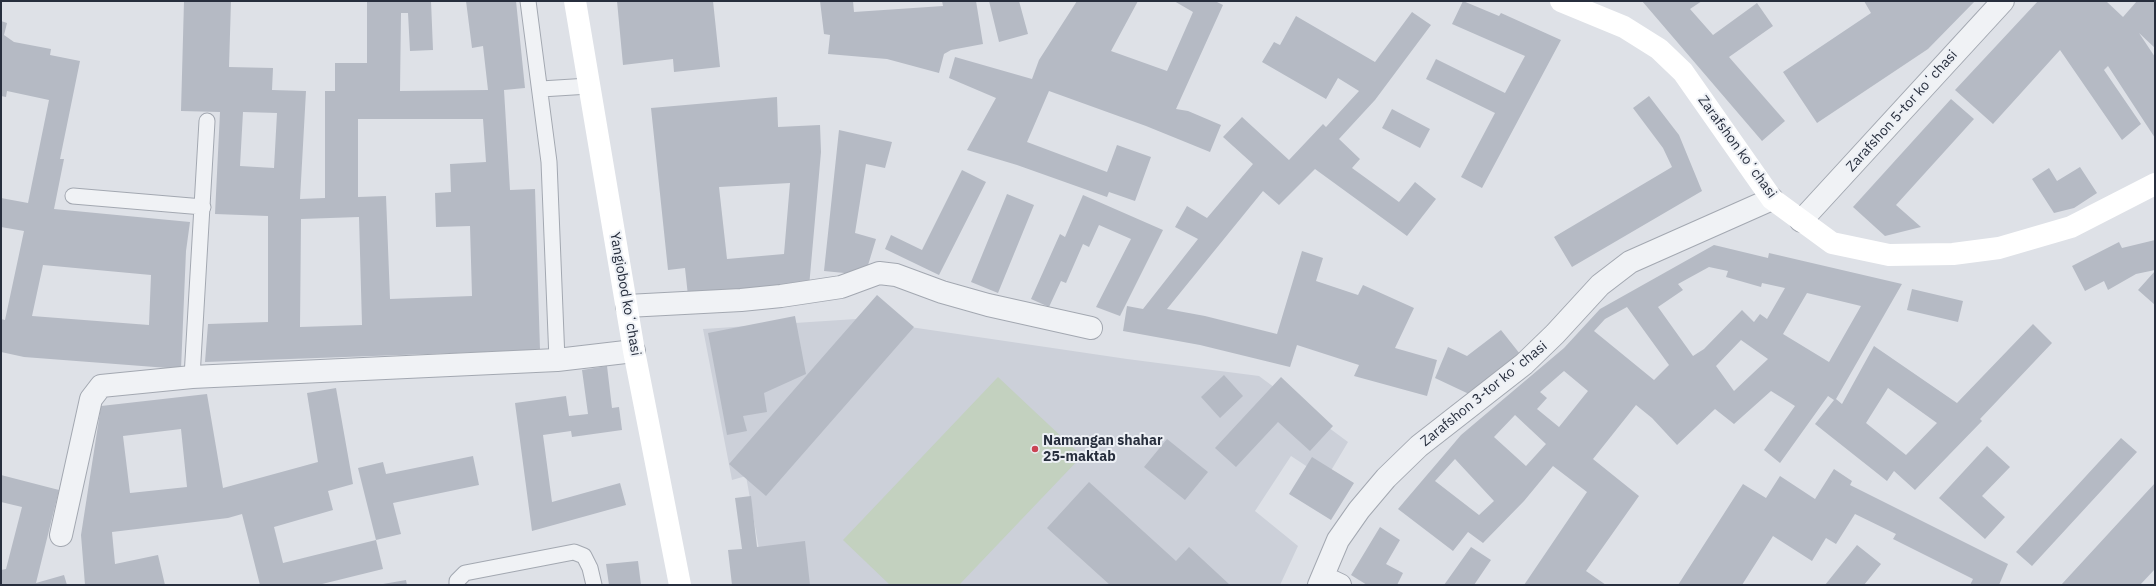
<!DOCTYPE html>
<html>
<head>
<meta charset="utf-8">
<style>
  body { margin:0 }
  #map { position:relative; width:2156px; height:586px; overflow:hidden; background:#dee1e7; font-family:"IBM Plex Sans",sans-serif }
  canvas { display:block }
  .frame { position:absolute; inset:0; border:2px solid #272e3d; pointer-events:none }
</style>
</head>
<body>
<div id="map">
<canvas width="2156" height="586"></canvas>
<div class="frame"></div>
</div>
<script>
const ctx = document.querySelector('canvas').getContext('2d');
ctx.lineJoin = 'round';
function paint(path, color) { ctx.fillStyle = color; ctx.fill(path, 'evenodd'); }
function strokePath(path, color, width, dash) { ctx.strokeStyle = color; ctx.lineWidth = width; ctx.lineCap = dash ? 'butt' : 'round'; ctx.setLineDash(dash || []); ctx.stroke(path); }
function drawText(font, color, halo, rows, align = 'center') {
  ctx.font = font + ' "IBM Plex Sans",sans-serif'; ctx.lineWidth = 4; ctx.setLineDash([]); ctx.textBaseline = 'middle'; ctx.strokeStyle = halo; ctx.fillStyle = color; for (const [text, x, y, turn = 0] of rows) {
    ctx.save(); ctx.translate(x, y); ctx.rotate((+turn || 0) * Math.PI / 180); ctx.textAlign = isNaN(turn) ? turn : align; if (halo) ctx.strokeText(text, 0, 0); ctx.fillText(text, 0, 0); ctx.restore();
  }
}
paint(new Path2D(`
  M856 319 1127 359 1259 376 1348 442 1326 479 1291 456 1255 511 1298 546 1280 585H805L760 555 746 476 732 480 703 329Z`), '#ccd0d9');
paint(new Path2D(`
  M998 377 1082 456 959 585H890L843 540Z`), '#c3d1bf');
paint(new Path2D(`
  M184 1H231L229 67 273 68 272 90 306 91 300 199 325 198V91H335V63H367V1H431L433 50 410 51 408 13H401L400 91 488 90 483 46 472 48 466 1H516L525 88 504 90 510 190 535 189 540 350 205 362 208 324 268 322V216L215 214 220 112 181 111ZM243 112 277 113 274 168 240 166ZM358 119H483L486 162 450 164 451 192 435 193 436 227 470 226 472 296 390 299 386 196 358 197ZM359 217 362 325 300 327 301 219Z
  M617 1H713L720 67 674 72 673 59 623 65Z
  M820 1H853L854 12 943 6 942 1H976L983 44 951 50 944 54 939 73 887 59 828 54 830 35 824 34Z
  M989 1H1019L1028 34 999 42Z
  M1077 1H1138L1111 51 1167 71 1193 12 1174 1H1215L1223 5 1176 109 1188 111 1221 125 1210 152 1146 126 1049 91 1027 142 1107 172 1117 145 1151 157 1135 201 1109 192 1107 197 1017 165 967 150 996 98 949 78 955 57 1032 79 1039 60Z
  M1463 1 1499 16 1501 13 1561 40 1482 188 1461 177 1495 113 1426 79 1436 59 1505 93 1525 56 1452 24Z
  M1642 1H1702L1690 9 1713 35 1757 3 1773 26 1729 57 1785 121 1762 141Z
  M1864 1H1975L1928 49 1817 123 1783 72 1871 13Z
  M2038 1H2106L2123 17 2137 1H2155V48L2139 33 2155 57V138L2108 66 2104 70 2141 124 2122 140 2060 50 1993 124 1955 90Z
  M1412 12 1431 25 1375 100 1339 139 1360 159 1352 168 1399 202 1415 182 1436 199 1407 236 1315 169 1279 205 1263 191 1167 309 1205 316 1277 334 1302 251 1323 258 1316 281 1358 295 1363 285 1414 308 1395 348 1437 360 1427 396 1354 376 1359 365 1297 345 1290 367 1200 345 1123 331 1127 306 1143 309 1198 239 1175 227 1187 206 1207 218 1253 164 1223 137 1242 117 1289 160 1323 124 1326 127 1359 91 1338 78 1326 99 1262 62 1274 42 1280 45 1296 16 1375 62Z
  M1 21 7 23 4 35 14 42 51 49 50 55 80 61 60 159H64L54 209 190 222 186 251 181 369 24 357 1 352V319L5 320 24 231 1 227V198L28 203 49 100 7 91 6 97 1 96ZM43 265 151 275 149 325 32 316Z
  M1649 96 1679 135 1702 191 1572 267 1554 237 1672 167 1663 148 1633 108Z
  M777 97 778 127 820 125 821 152 809 287 688 296 685 268 668 270 651 108ZM790 183 784 254 727 259 719 187Z
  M1951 99 1974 119 1896 205 1921 227 1885 236 1853 207Z
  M1392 109 1430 129 1420 148 1382 128Z
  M839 130 892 142 885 168 866 164 855 233 876 239 865 275 824 271Z
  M2080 167 2097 193 2074 208 2054 213 2032 179 2049 168 2057 181Z
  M962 170 986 182 939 275 885 249 891 235 922 250Z
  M1007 194 1034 205 998 293 971 282Z
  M1083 195 1163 230 1120 316 1096 307 1131 239 1099 225 1089 247 1083 244 1066 283 1061 281 1049 307 1031 299 1060 234 1065 237Z
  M2155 240V270L2136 274 2108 290 2104 281 2085 291 2072 266 2119 242 2122 248Z
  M1714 245 1768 258 1769 253 1902 284 1836 399 1842 404 1874 346 1957 403 2033 324 2052 343 1980 419 1982 421 1915 490 1894 471 1887 481 1815 424 1834 400 1828 396 1780 463 1764 450 1795 406 1771 391 1734 424 1715 409 1677 445 1652 418 1636 405 1593 459 1639 496 1586 571 1606 585H1524L1587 492 1553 466 1524 501 1483 543 1468 532 1453 551 1398 509 1461 435 1564 348 1600 309ZM1709 267 1728 271 1726 277 1761 287 1762 283 1785 288 1767 319 1760 314 1754 322 1742 310 1704 349 1693 356 1658 307 1683 290 1678 284ZM1807 293 1861 306 1829 362 1783 334ZM1627 307 1669 365 1654 380 1594 331 1605 319ZM1741 340 1768 359 1734 391 1716 366ZM1564 371 1588 391 1559 427 1537 409 1547 398 1540 392ZM1888 388 1937 423 1906 455 1866 423ZM1515 415 1546 444 1526 466 1494 437ZM1455 459 1494 501 1479 515 1435 481Z
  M2155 271V305L2138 290Z
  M1912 289 1963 301 1958 322 1907 310Z
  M877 295 914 327 766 496 729 464Z
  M795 316 806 374 764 393 767 412 743 416 747 431 727 435 708 333Z
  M1501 330 1520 354 1469 394 1435 378 1448 347 1467 356Z
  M607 366 612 408 619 407 622 430 572 437 571 431 543 435 552 502 620 483 626 505 532 531 515 403 566 396 569 416 588 414 582 370Z
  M1224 375 1243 396 1220 418 1201 397Z
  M1281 377 1333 426 1310 451 1278 422 1236 467 1215 448Z
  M336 388 353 484 328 491 333 510 274 527 283 563 376 540 383 569 318 585H260L242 514 228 518 112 532 115 564 158 555 165 585H85L81 535 101 406 207 394 223 488 318 462 307 393ZM181 429 187 487 130 493 123 436Z
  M2121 438 2137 452 2032 566 2016 552Z
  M1167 439 1208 472 1185 500 1144 467Z
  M1987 446 2010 467 1982 496 2005 517 1985 539 1939 498Z
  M473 456 479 485 393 503 401 534 376 540 358 468 383 462 386 474Z
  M1312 457 1354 483 1331 520 1289 494Z
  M1834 469 1852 481 1850 485 2008 564 1999 585H1970L1973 579 1893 539 1896 534 1855 514 1836 544 1826 538 1812 561 1773 536 1742 585H1678L1743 484 1766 498 1780 476 1815 499Z
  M1 475 59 490 36 583 64 575 67 585H1V570L6 569 22 507 1 502Z
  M1089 482 1176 561 1189 547 1230 585H1110L1047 528Z
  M2155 483V569L2140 585H2061Z
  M751 496 757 547 805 541 810 585H732L728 550 742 549 735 498Z
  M1380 527 1400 540 1386 564 1403 573 1397 585H1367L1351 575Z
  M1857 545 1881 564 1864 585H1825Z
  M1471 547 1491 560 1474 585H1444Z
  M638 561 641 585H609L606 564Z
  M406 580 407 585H383V584Z`), '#b5bac4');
const lane = new Path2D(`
  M528 1 549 162 557 360
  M541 89 589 86
  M73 196 203 207
  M192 377 207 121
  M457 585V581L465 573 574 552 584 556 590 568 594 585`);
const street = new Path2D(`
  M1801 221 2003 1
  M627 306 741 300 781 296 841 287 879 273 896 275 942 292 988 305 1091 328
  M61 535 91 399 101 386 192 377 557 360 634 351
  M1323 577 1340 585
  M1319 585 1338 540 1359 510 1386 478 1419 446 1524 364 1555 334 1600 285 1630 262 1772 199`);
strokePath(lane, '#a3a8b1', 17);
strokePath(street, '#a3a8b1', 24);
strokePath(lane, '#f0f2f5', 15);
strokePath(street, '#f0f2f5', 22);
strokePath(new Path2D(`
  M575 1 634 351 680 585
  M1561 1 1624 27 1659 49 1683 72 1772 199 1832 243 1889 255 1953 254 1999 248 2071 227 2155 184`), '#fff', 22);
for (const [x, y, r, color] of [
  [1035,449,4,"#ca4453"]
]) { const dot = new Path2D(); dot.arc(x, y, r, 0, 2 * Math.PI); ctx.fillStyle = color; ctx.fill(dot); strokePath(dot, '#edf0f5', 1.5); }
drawText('14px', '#272e3d', '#edf0f5', [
  ["Zarafshon 5-tor koʻchasi",1902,111,-48],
  ["Zarafshon koʻchasi",1737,147,54],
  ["Yangiobod koʻchasi",625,294,80],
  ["Zarafshon 3-tor koʻchasi",1484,394,-39]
]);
drawText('bold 14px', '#272e3d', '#edf0f5', [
  ["Namangan shahar",1043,441],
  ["25-maktab",1043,457]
], 'left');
</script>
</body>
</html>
